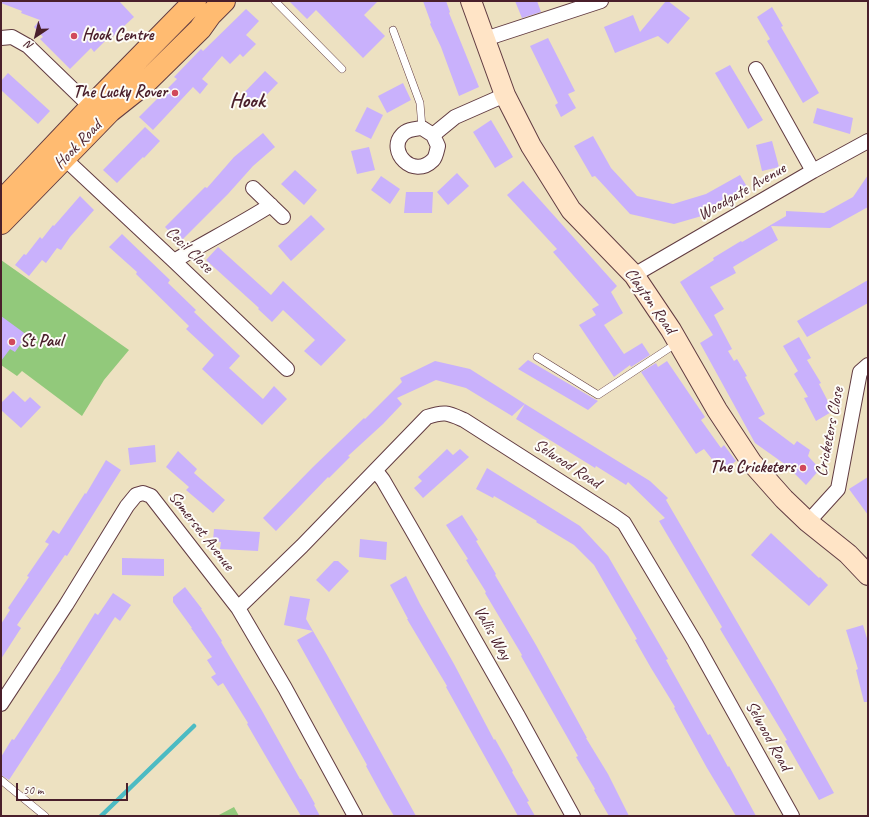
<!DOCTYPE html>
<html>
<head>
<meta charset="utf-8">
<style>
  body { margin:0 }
  #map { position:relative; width:869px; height:817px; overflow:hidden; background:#ede1c1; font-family:Caveat,sans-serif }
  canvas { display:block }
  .frame { position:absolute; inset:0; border:2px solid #4a1f2b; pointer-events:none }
  .north { position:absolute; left:16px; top:16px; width:40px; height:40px; -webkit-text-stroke:3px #fdfcf7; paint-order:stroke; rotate:215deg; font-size:11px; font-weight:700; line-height:16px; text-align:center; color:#4a1f2b }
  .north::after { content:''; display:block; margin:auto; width:14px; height:18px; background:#4a1f2b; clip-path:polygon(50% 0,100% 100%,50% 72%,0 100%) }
  .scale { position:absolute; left:16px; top:783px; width:112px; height:18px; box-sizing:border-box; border:2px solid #4a1f2b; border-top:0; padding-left:5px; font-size:12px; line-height:14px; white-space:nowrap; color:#4a1f2b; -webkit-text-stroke:3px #fdfcf7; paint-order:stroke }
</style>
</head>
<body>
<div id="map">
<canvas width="869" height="817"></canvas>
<div class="frame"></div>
<div class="north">N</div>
<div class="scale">50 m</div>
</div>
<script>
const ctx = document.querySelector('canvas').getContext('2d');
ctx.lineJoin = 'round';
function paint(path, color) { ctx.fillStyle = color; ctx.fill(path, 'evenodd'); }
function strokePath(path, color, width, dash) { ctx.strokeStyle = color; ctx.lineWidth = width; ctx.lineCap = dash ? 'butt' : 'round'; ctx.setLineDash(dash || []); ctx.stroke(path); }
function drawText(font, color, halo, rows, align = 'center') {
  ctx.font = font + ' Caveat,sans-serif'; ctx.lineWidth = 4; ctx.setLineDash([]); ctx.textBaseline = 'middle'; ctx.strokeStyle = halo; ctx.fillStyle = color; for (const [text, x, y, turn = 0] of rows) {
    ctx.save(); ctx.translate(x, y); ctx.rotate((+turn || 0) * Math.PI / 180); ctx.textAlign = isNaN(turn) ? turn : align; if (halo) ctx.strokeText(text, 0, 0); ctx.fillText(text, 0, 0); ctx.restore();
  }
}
paint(new Path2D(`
  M1 260 129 350 104 380 82 416 22 371 17 376 1 365Z
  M234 807 239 816H217Z`), '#92c97b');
strokePath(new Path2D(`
  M101 816 194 726`), '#4cbbc3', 4.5);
paint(new Path2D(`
  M1 1H119L134 17 111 38 109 37 94 52 91 48 70 69 40 39 43 37 34 27 40 20 21 13 22 11 1 3Z
  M289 1H378L364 15 385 36 363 58 316 10 307 19Z
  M423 1H446L450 12 449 13 479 87 459 96 441 47 430 24 431 23Z
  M515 1H537L541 12 522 18Z
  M666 1H668L690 18 668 44 658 36 615 53 604 27 633 15 640 32Z
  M772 7 783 26 781 27 819 93 803 103 767 41 770 39 757 17Z
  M246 9 259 21 246 35 256 44 243 57 240 54 230 64 222 56 202 79 208 84 200 94 193 87 153 130 139 117 177 79 174 77 201 49 203 51Z
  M548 38 575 91 568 94 576 108 561 117 555 105 558 103 530 46Z
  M730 65 763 120 748 129 715 73Z
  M265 71 278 83 252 110 239 98Z
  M8 73 50 111 38 124 1 90V81Z
  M403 83 411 100 387 113 378 96Z
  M367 107 383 115 371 139 355 131Z
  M817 108 853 118 850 134 813 123Z
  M491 120 513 157 495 168 473 132Z
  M145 127 160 141 144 158 143 157 117 183 103 170Z
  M263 133 275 147 253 166 228 194 180 242 165 227 205 187 207 188 234 157Z
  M593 136 611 168 637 196 673 204 706 194 740 175 749 190 718 208 719 211 674 224 630 214 595 176 592 177 574 146Z
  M772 141 779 167 762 171 756 145Z
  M369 147 375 170 357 174 351 151Z
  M295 170 317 190 304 205 281 184Z
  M457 173 469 186 448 205 437 192Z
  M868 175V207L830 228 771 226 778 240 733 267 736 273 710 287 724 309 714 315 732 349 728 351 734 361 737 359 747 376 745 377 765 414 758 418 794 445 797 441 810 450 808 456 820 469 806 485 786 465 755 443 700 343 713 335 680 282 714 260 713 258 741 241 742 242 786 216V211L824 213 853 197Z
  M381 176 400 189 390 204 371 190Z
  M523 181 617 286 611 292 623 313 604 325 624 354 642 343 650 355 631 367 630 365 614 377 579 325 596 315 592 309 599 305 553 252 557 249 507 195Z
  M406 192H433L432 213H404Z
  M80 196 94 210 70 237 61 250 57 248 46 263 42 260 29 276 15 265 24 254 26 255 40 237 42 239 53 225 54 226Z
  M311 215 325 229 291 261 278 246Z
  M122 234 170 280 168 283 196 310 194 312 240 356 229 368 263 399 274 386 287 399 262 425 202 369 214 355 186 329 189 326 136 274 137 272 109 247Z
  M218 247 271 295 283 281 346 340 321 366 304 351 315 340 283 310 272 322 258 309 259 308 206 260Z
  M868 280V303L807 337 797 321Z
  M1 316 27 335 15 352 10 349 1 361Z
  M799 337 811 358 807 360 821 383 819 384 833 411 816 421 804 398 808 397 794 374 798 371 783 346Z
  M528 360 598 401 588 410 518 369Z
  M435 361 470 369 525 404 512 416 466 388 436 380 397 398 402 404 383 424 348 456 350 457 329 478 328 477 276 531 263 518 313 467 364 418 365 419 402 382 400 378Z
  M667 361 705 417 701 420 721 448 724 445 736 461 722 472 704 449 696 454 641 372 656 363 658 367Z
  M13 391 25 402 30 397 41 407 21 428 1 410V403Z
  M525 404 650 481 668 498 666 500 775 687 834 793 819 800 785 741 787 740 720 629 722 627 659 521 665 518 628 482 626 485 596 466 595 468 516 419Z
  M155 445 156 462 130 465 128 448Z
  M447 449 453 455 460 449 469 457 423 498 414 488 422 481 418 477Z
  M178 451 197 469 194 473 225 500 213 513 186 490 189 487 166 467Z
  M106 460 121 470 67 556 65 555 17 625 21 628 1 659V624L10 610 8 608 29 577 27 576 49 544 45 542 53 530 59 534 85 493 86 494Z
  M487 468 580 526 608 556 668 659 666 660 708 735 710 734 728 767 729 766 756 816H736L707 768 674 708 675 707 651 668 635 640 637 639 594 565 574 545 536 522 537 521 494 496 493 498 476 489Z
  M868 477V515L849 489Z
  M462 515 478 540 476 541 496 574 495 575 536 645 587 738H586L608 774 629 816H609L594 790 595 789 576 757 578 756 521 656 522 655 485 593 486 592 466 560 468 559 446 525Z
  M214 529 260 532 258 551 220 549 221 542 213 541Z
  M771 533 819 578 820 577 828 585 809 606 751 555Z
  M360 539 387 542 386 560 359 557Z
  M122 558 164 559V576L122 575Z
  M334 561H338L349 571 329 592 316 580Z
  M406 576 420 604 454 664 494 740 495 739 513 771 512 772 529 801 527 802 535 816H518L446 687 447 686 407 619H408L390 585Z
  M185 587 202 609H201L222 641 221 642 261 709 300 779H301L315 804 314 805 320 816H301L265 755 247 724 248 723 223 683 218 686 211 677 216 674 207 660 212 657 191 628H192L173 602V597Z
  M113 593 131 605 120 621 115 617 9 780 1 775V757L12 739 14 740 61 669H60L95 613 98 615Z
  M290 596 310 599 306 619 313 631 284 625Z
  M863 625 868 642V702H864L856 670 858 669 846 630Z
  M313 631 327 655 416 816H394L384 799 366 766 367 765 297 640Z`), '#c9b1fc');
const lane = new Path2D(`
  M275 1 342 69
  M393 30 420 103 422 128
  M537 357 598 395 677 343
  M1 780 45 816`);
const street = new Path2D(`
  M1 38 12 37 28 46 91 107
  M485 39 601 1
  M756 69 813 171
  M433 135 422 128C415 129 407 129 402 135 387 151 413 180 433 160 436 157 437 150 438 146L433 135 455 117 505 95
  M65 159 174 261 287 369
  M253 188 283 217
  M174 261C206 242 239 225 271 205
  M634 275 813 171 868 141
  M376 471 383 480 412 530 518 716 573 816
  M808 522 838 489 860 372 868 365
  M238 608 302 546 427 417C445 411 448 413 464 420L614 516 624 523 695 642 792 816
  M1 704 66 605 127 506 136 495 143 493 151 496 238 608 285 688 355 816`);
const secondary = new Path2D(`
  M471 1 505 95 531 146 571 210 634 275 671 330 717 410 752 463 784 499 808 522 848 554 868 575`);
const highway = new Path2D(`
  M2 201 91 107 195 1
  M1 223 110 111 144 84 200 29 210 15 224 1`);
strokePath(lane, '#623c42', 8);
strokePath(street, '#623c42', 16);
strokePath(secondary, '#623c42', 22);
strokePath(highway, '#623c42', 24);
strokePath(lane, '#fff', 7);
strokePath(street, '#fff', 14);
strokePath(secondary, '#ffe4c6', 20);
strokePath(highway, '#ffbb71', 22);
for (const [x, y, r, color] of [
  [74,36,4,"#d1495b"],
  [175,93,4,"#d1495b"],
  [12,342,4,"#d1495b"],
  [803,468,4,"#d1495b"]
]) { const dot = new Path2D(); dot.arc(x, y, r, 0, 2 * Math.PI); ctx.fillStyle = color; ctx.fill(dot); strokePath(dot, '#fdfcf7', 1.5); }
drawText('bold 17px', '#4a1f2b', '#fdfcf7', [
  ["Hook Centre",82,36],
  ["The Lucky Rover",167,93,"right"],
  ["St Paul",20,342],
  ["The Cricketers",795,468,"right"]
], 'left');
drawText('17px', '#4a1f2b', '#fdfcf7', [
  ["Hook Road",78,145,-46],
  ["Woodgate Avenue",742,192,-30],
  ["Cecil Close",189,250,44],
  ["Clayton Road",650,301,55],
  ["Cricketers Close",830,432,-79],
  ["Selwood Road",567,464,33],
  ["Somerset Avenue",201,531,52],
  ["Vallis Way",492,633,60],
  ["Selwood Road",768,736,61]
]);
drawText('bold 21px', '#4a1f2b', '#fdfcf7', [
  ["Hook",247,101]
]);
</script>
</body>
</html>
